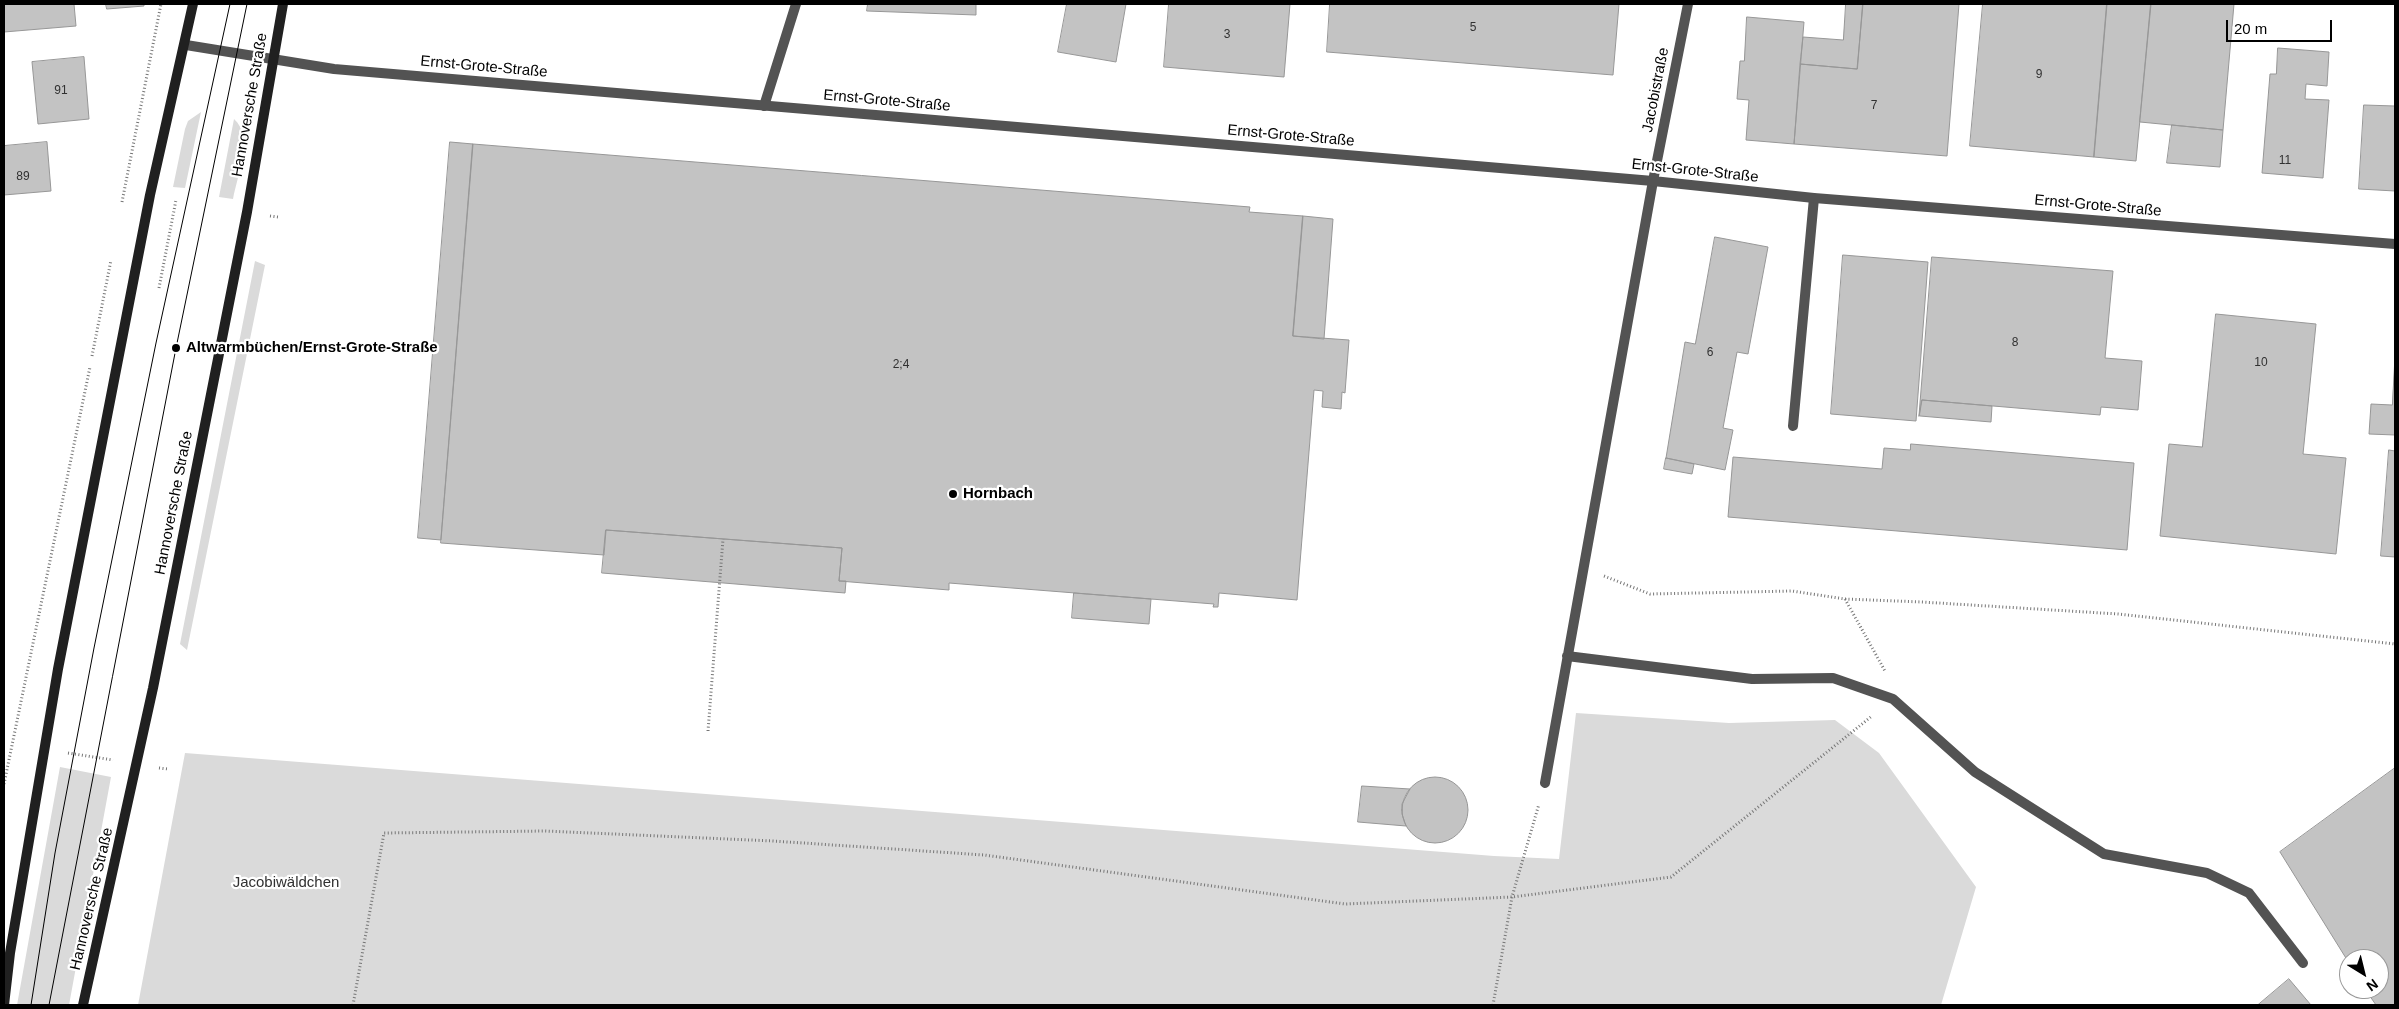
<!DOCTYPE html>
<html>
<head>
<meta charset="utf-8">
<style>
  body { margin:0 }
  #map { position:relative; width:2399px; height:1009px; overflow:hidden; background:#fff; font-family:Helvetica,sans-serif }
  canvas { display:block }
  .frame { position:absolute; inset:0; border:5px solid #000; pointer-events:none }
  .north { position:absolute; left:2339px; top:949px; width:50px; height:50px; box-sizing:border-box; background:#fff; border:1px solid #999; border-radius:50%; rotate:144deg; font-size:14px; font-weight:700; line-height:20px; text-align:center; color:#000 }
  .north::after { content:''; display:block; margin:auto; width:18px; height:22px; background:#000; clip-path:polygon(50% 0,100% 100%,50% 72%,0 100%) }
  .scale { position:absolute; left:2226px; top:20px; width:106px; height:22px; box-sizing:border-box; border:2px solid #000; border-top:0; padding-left:6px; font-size:15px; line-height:18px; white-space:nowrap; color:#000; -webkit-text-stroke:4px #fff; paint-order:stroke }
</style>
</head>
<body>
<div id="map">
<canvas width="2399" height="1009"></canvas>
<div class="frame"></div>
<div class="north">N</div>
<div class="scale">20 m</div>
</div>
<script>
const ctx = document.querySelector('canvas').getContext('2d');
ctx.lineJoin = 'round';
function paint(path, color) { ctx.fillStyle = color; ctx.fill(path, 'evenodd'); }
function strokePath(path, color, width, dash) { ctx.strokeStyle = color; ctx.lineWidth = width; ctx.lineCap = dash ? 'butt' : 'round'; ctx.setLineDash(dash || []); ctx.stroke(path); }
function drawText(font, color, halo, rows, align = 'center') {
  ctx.font = font + ' Helvetica,sans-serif'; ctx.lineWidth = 4.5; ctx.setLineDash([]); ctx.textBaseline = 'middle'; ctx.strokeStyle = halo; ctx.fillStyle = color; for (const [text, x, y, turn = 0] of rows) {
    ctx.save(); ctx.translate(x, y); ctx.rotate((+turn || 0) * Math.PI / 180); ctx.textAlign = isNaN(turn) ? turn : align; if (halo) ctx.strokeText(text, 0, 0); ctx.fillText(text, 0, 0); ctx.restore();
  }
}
paint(new Path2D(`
  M201 112 185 188 173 187 185 129 188 121Z
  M234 119C254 136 237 177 233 199L219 197Z
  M255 261 265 265 187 650 180 644Z
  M1576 713 1729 723 1835 720 1879 753 1976 887 1941 1005H138L185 753 1494 856 1559 859Z
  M60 767 111 777 69 1005H17Z`), '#dadada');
const building = new Path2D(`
  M4 4H74L76 26 4 32Z
  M106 4H144V6L107 9Z
  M868 4H976V15L867 11Z
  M1067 4H1126L1116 62 1058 52Z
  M1169 4H1290L1284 77 1164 67Z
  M1330 4H1619L1613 75 1327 52Z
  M1846 4H1863L1857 69 1800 64 1803 37 1843 40Z
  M1863 4H1959L1947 156 1794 144 1800 64 1857 69Z
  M1983 4H2107L2094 157 1970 146Z
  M2107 4H2151L2136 161 2094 157Z
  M2151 4H2234L2223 130 2140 122Z
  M1747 17 1804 22 1794 144 1746 140 1749 100 1737 99 1740 61H1744Z
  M2278 48 2329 52 2327 86 2306 84 2305 99 2329 100 2323 178 2262 173 2270 74H2276Z
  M84 57 89 119 38 124 32 62Z
  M2364 105 2395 106V191L2359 189Z
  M2172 125 2223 130 2220 167 2167 163Z
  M47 142 51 191 4 195V146Z
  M450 142 473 144 441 540 418 538Z
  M473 144 1250 207 1249 212 1303 216 1293 336 1349 340 1345 393 1342 392 1341 409 1322 407 1323 391 1314 390 1297 600 1219 593 1218 607H1213L1214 604 949 583V590L839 581 842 548 606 530 604 555 441 543Z
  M1303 216 1333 219 1324 339 1293 336Z
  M1715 237 1768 247 1748 354 1737 352 1723 428 1733 430 1725 470 1666 458 1685 342 1695 344Z
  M1843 255 1928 262 1916 421 1831 414Z
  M1932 257 2113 271 2105 358 2142 361 2138 410 2101 407 2100 415 1922 400 1919 416Z
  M2216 314 2316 324 2303 454 2346 458 2336 554 2160 536 2169 444 2202 447Z
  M2395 357V435L2369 434 2371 404 2392 405Z
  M1922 400 1992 406 1991 422 1920 416Z
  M1911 444 2134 463 2127 550 1728 517 1733 457 1882 469 1884 448 1910 450Z
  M2389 450 2395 451V557L2381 556Z
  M1666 458 1694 464 1692 474 1664 469Z
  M606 530 842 548 839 581H846L845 593 602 573Z
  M1074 593 1151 599 1149 624 1072 618Z
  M2395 768V1005H2376L2365 989H2379V959H2349V963L2280 852Z
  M1402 810a33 33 0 1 1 66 0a33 33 0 1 1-66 0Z
  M1362 786 1410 789 1402 804V814L1406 826 1358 822Z
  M2289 979 2311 1005H2258Z`);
paint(building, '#c3c3c3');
strokePath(building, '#979797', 1);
strokePath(new Path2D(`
  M122 202 161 4
  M270 216 278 217
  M159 288 176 200
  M92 356 111 260
  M1604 576 1650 594 1792 591 1845 599 1922 602 2118 614 2395 644
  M1845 599 1885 671
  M708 731 723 539
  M68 753 113 760
  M159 768 168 769
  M4 784 90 367
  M353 1005 384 833 545 831 773 841 984 855 1345 904 1512 897 1671 877 1872 716
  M1493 1005 1512 897 1539 804`), '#757575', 3, [1, 2.5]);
strokePath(new Path2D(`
  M764 106 796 4
  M1793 426 1814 198
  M1567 656 1752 679 1833 678 1893 699 1975 772 2104 854 2207 873 2249 893 2303 963
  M1545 783 1653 181`), '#535353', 10);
strokePath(new Path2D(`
  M186 45 334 69 1653 181 1814 198 2395 244
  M1653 181 1688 4`), '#535353', 10);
strokePath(new Path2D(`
  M4 1005 10 953 58 669 150 195 193 4
  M83 1005 153 688 247 212 283 4`), '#202020', 10);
strokePath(new Path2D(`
  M31 1005 55 853 94 648 156 343 230 4
  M49 1005 176 348 247 4`), '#000', 1);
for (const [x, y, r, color] of [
  [176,348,5,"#000"],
  [953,494,5,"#000"]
]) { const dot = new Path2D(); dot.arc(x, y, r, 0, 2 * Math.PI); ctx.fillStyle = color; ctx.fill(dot); strokePath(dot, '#fff', 2); }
drawText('12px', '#313131', null, [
  ["5",1473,28],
  ["3",1227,35],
  ["9",2039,75],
  ["91",61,91],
  ["7",1874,106],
  ["11",2285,161],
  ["89",23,177],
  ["8",2015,343],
  ["6",1710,353],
  ["10",2261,363],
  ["2;4",901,365]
]);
drawText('15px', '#000', '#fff', [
  ["Ernst-Grote-Straße",484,67,5],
  ["Jacobistraße",1656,90,-79],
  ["Ernst-Grote-Straße",887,101,5],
  ["Hannoversche Straße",250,105,-80],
  ["Ernst-Grote-Straße",1291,136,5],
  ["Ernst-Grote-Straße",1695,171,6],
  ["Ernst-Grote-Straße",2098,206,5],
  ["Hannoversche Straße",174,503,-79],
  ["Hannoversche Straße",92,899,-77]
]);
drawText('bold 15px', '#000', '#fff', [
  ["Altwarmbüchen/Ernst-Grote-Straße",186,348],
  ["Hornbach",963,494]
], 'left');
drawText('15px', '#313131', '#fff', [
  ["Jacobiwäldchen",286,883]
]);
</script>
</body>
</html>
